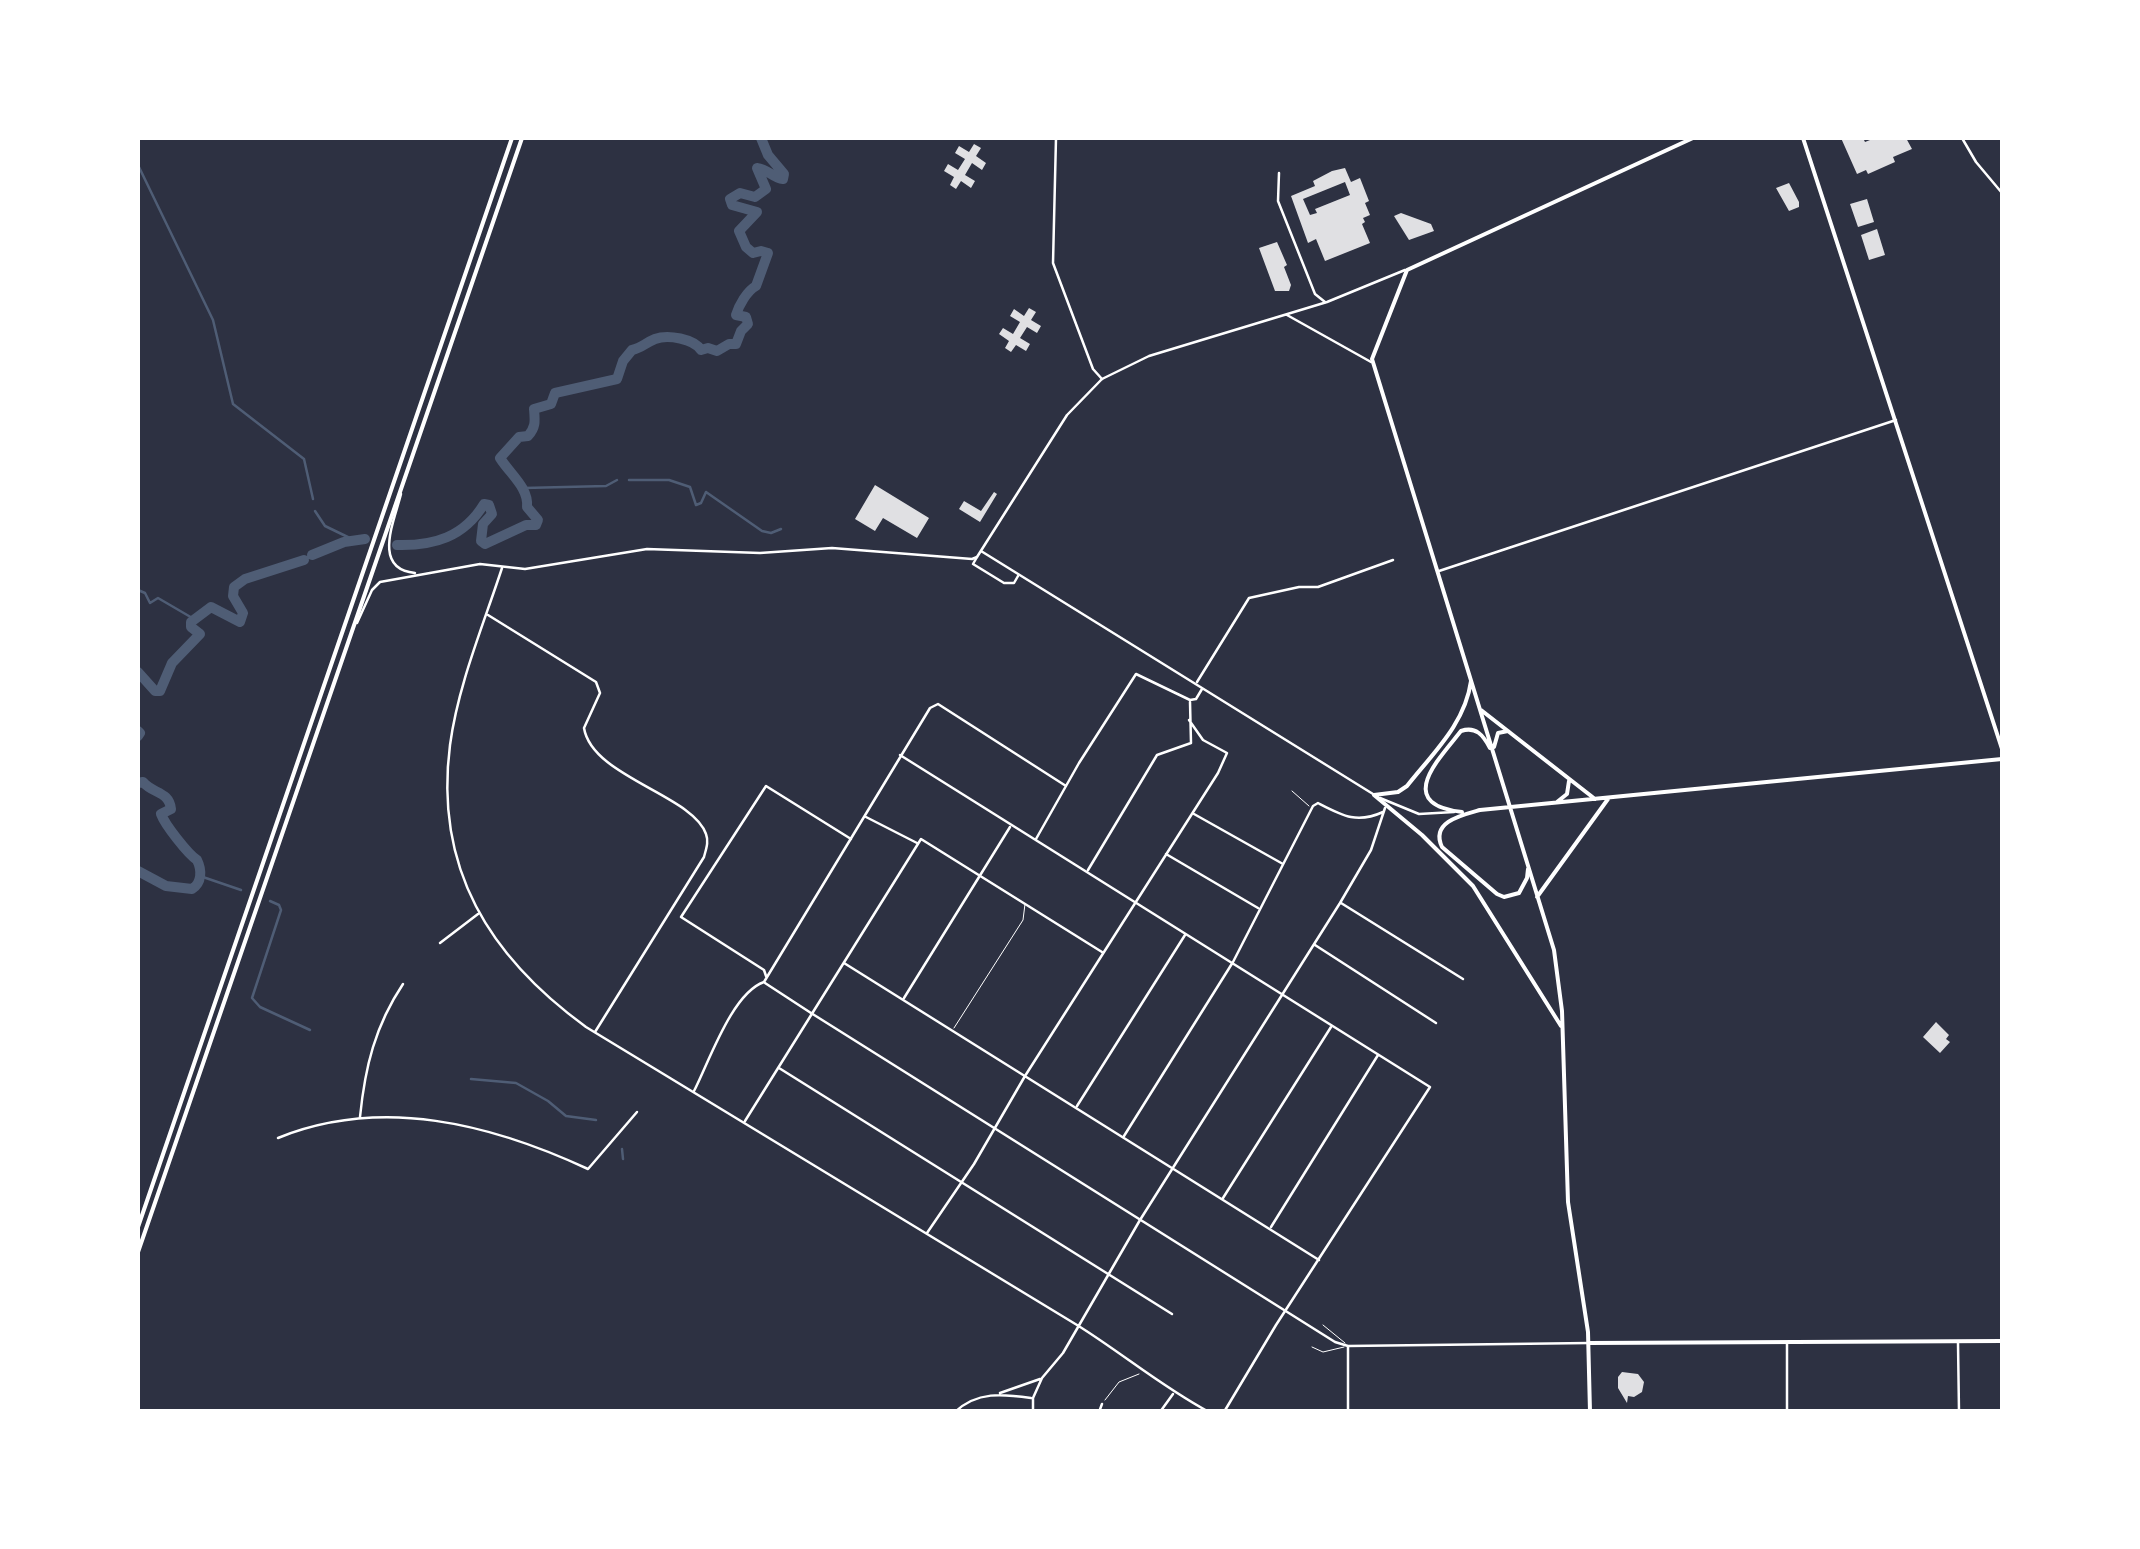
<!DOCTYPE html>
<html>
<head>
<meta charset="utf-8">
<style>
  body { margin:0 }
  #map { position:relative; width:2140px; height:1549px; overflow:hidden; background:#2d3142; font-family:Roboto,sans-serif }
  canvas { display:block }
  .frame { position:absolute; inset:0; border:140px solid #fff; pointer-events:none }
</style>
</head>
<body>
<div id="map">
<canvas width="2140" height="1549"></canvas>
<div class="frame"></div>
</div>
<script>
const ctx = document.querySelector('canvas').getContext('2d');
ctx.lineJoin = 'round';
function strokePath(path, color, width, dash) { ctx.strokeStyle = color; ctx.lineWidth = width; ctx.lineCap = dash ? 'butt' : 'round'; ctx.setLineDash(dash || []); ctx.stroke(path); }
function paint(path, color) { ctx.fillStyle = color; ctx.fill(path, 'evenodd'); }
strokePath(new Path2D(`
  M138 165 213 320 233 404 304 459 313 499
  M629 480H669L690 487 696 505 701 503 706 492 762 531 771 533 781 529
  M524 488 606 486 617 480
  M315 511 325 526 356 541
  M138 590 145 593 150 603 158 598 194 619
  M200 876 241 890
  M270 901 279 905 281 910 252 998 260 1007 310 1030
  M471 1079 516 1083 548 1101 566 1116 596 1120
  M622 1149 623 1159`), '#4f5d75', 2.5);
strokePath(new Path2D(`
  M397 545C434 546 464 537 484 504L489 505 492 514 483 524 481 541 485 544 526 525H536L538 520 527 507C529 488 510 474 500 458L519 437 528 436C536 427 535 421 534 409L551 404 555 393 617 379 623 361 632 350C642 348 645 343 655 339 668 334 694 339 701 350L708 348 717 351 729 344H736L741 331 748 324 746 317 736 315C739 305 747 291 756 286L768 253 761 251 753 253 746 247 739 231 757 212 732 205 730 199 740 193 755 197 766 189 757 168C768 169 773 178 783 179L784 174 768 155 761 138
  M312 555 344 542 365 539
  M138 672 155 691H160L172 663 200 634 191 627V622L211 607 240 622 243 613 233 596 234 587 245 579 304 560
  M138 731 140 733 138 736
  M138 783 143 782C153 794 169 791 171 809L161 814C165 825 188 854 197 860 202 870 202 883 192 889L166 886 138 871`), '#4f5d75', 10);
paint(new Path2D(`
  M1841 138H1863L1865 142 1875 138H1906L1912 149 1893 157 1895 162 1868 174 1866 170 1857 174Z
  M974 144 981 148 976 156 986 163 982 170 972 163 965 175 975 181 971 188 961 181 956 189 950 185 954 177 944 171 948 164 958 170 965 159 955 153 959 146 969 152Z
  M1345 168 1351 182 1360 178 1369 201 1365 203 1370 215 1363 218 1365 222 1362 224 1370 243 1325 261 1316 239 1308 243 1291 196 1315 186 1313 181 1332 171ZM1345 182 1350 195 1315 209 1317 213 1310 215 1303 199Z
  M1789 183 1799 202V207L1789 211 1776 188Z
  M1867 199 1874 222 1858 227 1850 204Z
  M1401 213 1431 224 1434 231 1409 240 1394 216Z
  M1877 229 1885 255 1869 260 1861 235Z
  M1277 242 1287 265 1284 267 1291 285 1289 291H1275L1259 248Z
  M1029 308 1036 312 1031 320 1041 326 1037 333 1027 327 1020 338 1030 344 1026 351 1016 345 1011 352 1005 348 1009 341 999 334 1003 328 1013 334 1020 322 1010 316 1014 309 1024 316Z
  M875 485 929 518 917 538 883 518 875 531 855 519Z
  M994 492 997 494 980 522 959 509 964 501 981 511Z
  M1936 1022 1949 1035 1946 1039 1950 1042 1940 1053 1923 1037Z
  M1622 1372 1638 1374 1644 1382 1642 1392 1634 1397 1628 1396 1627 1403 1618 1388V1377Z`), '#e0e0e3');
strokePath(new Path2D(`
  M1105 1400 1119 1382 1139 1374`), '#fff', 1);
strokePath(new Path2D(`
  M1292 791 1309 806
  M954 1028 1023 920 1025 904
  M1323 1325 1345 1343
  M1312 1347 1323 1352 1344 1347`), '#fff', 1);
strokePath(new Path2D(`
  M1056 138 1053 263 1093 369 1102 379
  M1962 138 1976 162 2002 193
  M1279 173 1278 201 1315 294 1325 302
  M977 557 973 564 1004 583H1014L1018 576
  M502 568C483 626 458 685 450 745 434 869 490 957 586 1027L1077 1325C1122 1353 1162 1387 1209 1412
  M488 615 596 682 600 693 584 728C592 777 693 795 706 834 709 842 706 849 704 857L595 1032
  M1197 682 1249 598 1299 587H1318L1393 560
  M900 755 1430 1087 1276 1325 1224 1412
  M1194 814 1283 864
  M866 817 917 843
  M1036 839 1079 763 1136 674 1190 700 1196 699 1202 689
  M1166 854 1258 908
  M1088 870 1157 755 1191 743 1190 702
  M1341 903 1463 979
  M440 943 478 914
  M1315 945 1436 1023
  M844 963 1319 1260
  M766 976 764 970 681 917 766 786 851 839
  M765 983 811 1013
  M904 998 1010 827
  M779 1068 1172 1314
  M694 1091C709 1062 732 993 764 982L930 708 938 704 1066 786
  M1077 1106 1185 935
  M360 1117C365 1067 375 1026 403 984
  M745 1121 921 839 1102 952
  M1124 1136 1233 962 1313 806 1318 803C1343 816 1357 824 1383 812
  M278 1138C382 1096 491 1124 588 1169L637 1112
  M1223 1198 1331 1027
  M1271 1227 1378 1055
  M927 1233 974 1164 1025 1076 1218 773 1227 753 1203 740 1189 720
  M1787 1343V1412
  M1958 1343 1959 1412
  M1348 1347V1412
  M1000 1393 1040 1379
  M955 1412C977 1391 1003 1394 1031 1398
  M1033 1412V1398L1042 1378 1063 1353 1140 1220 1340 903 1371 850 1385 808
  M1099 1412 1102 1404
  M1160 1412 1173 1394`), '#fff', 2.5);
strokePath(new Path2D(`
  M1287 315 1371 362
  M401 494C394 522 372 569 415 573
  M981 551 1373 794
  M1439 571 1896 420
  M357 623 372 590 380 582 480 564 525 569 647 549 760 553 832 548 972 559 977 557 1067 415 1102 379 1149 356 1327 302 1405 270
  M1380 798 1419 814 1454 812
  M811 1013 1335 1342 1348 1346 1589 1343`), '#fff', 2.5);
strokePath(new Path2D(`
  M1481 710 1595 799
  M1494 747 1498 733 1508 731
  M1374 795 1422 835 1473 886 1561 1026
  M1374 795 1398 792 1407 786C1433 753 1465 724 1471 681
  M1557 802 1567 794 1569 781
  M1462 812C1394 804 1438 760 1461 731 1476 726 1483 735 1490 748
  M1528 869 1527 878 1519 893 1504 897 1497 894 1442 847C1430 822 1462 815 1480 810L2002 759
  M1537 897 1608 799
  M1589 1343 2002 1341
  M1590 1412 1588 1332 1568 1202 1562 1011 1554 950 1372 359 1407 270 1693 138`), '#fff', 4);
strokePath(new Path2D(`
  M1803 138 2002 749`), '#fff', 4);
strokePath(new Path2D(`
  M138 1227 512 138
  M138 1252 522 138`), '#fff', 4);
</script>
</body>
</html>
